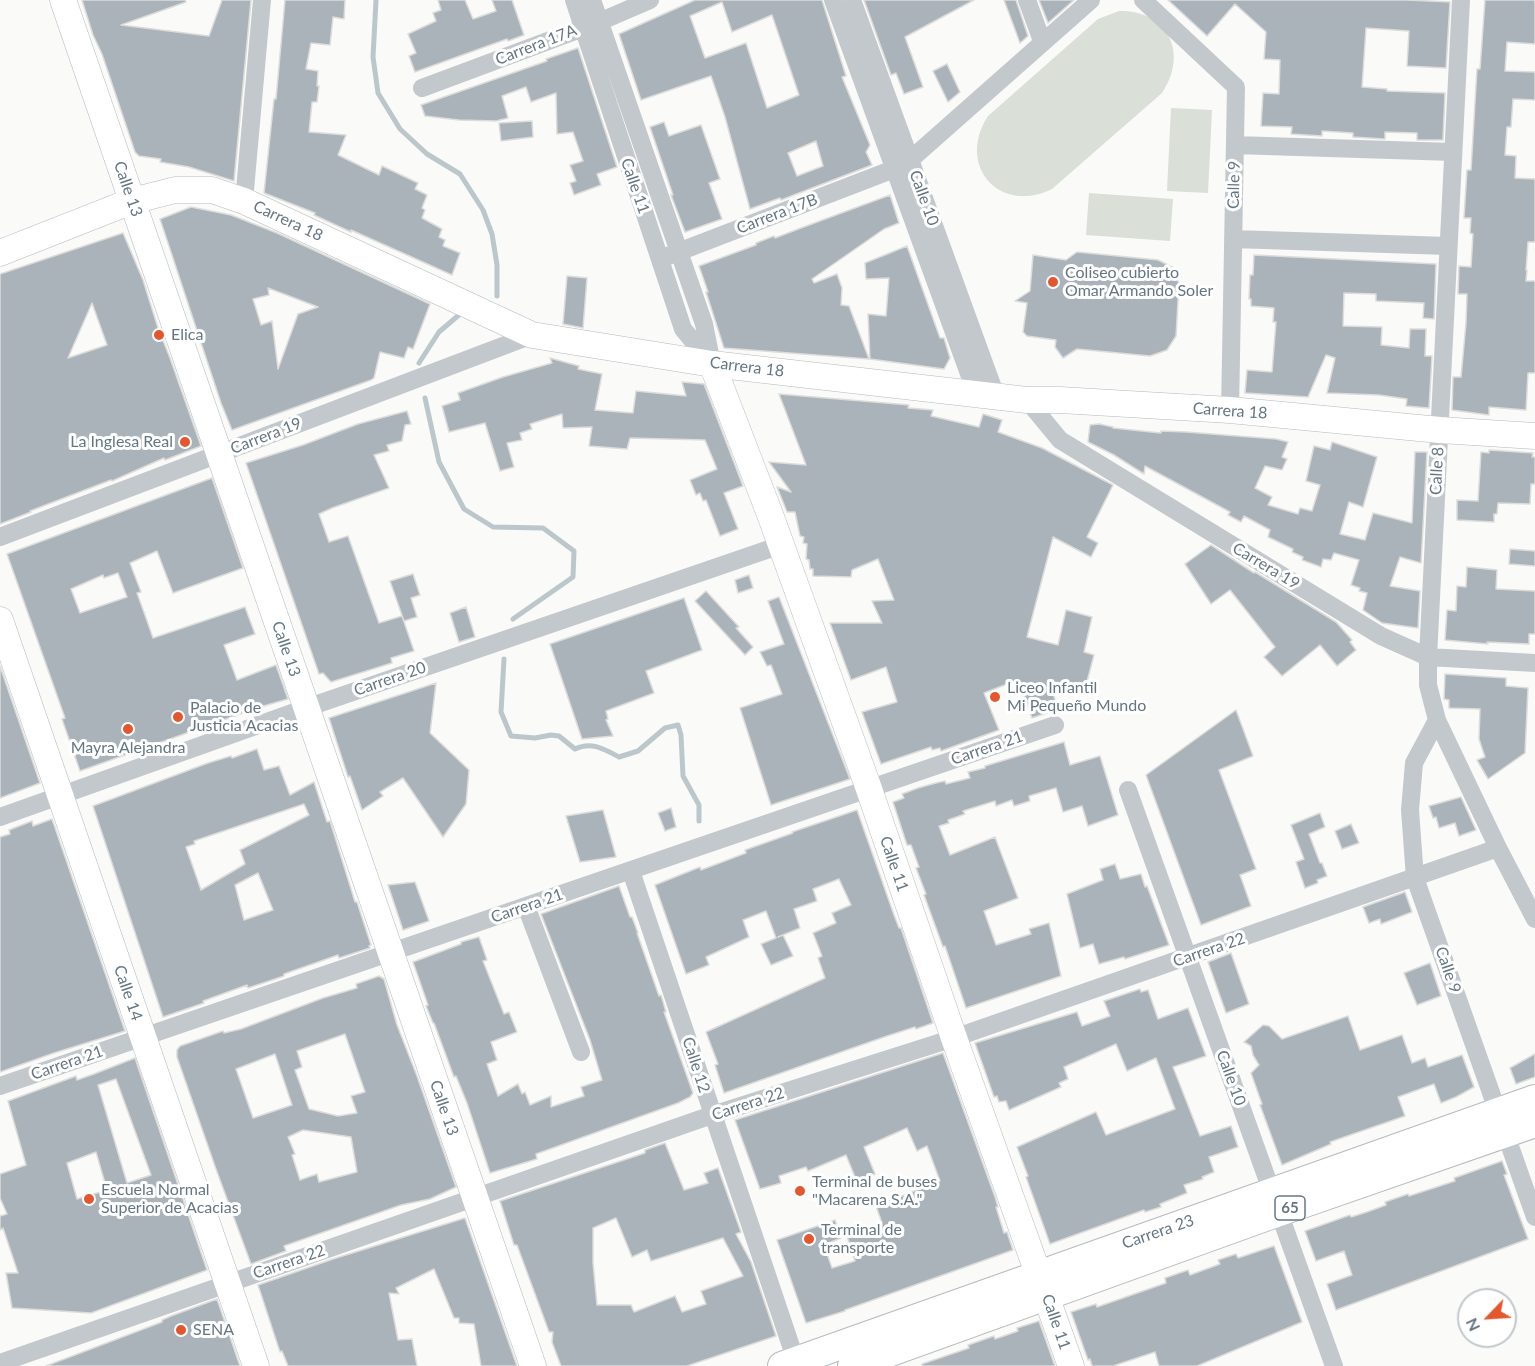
<!DOCTYPE html>
<html>
<head>
<meta charset="utf-8">
<style>
  body { margin:0 }
  #map { position:relative; width:1535px; height:1366px; overflow:hidden; background:#fafaf8; font-family:Lato,sans-serif }
  canvas { display:block }
  .north { position:absolute; left:1457px; top:1288px; width:60px; height:60px; box-sizing:border-box; background:#fff; border:2px solid #c1c8cd; border-radius:50%; rotate:245deg; font-size:16px; font-weight:700; line-height:24px; text-align:center; color:#657683 }
  .north::after { content:''; display:block; margin:auto; width:21px; height:27px; background:#e4572e; clip-path:polygon(50% 0,100% 100%,50% 72%,0 100%) }
</style>
</head>
<body>
<div id="map">
<canvas width="1535" height="1366"></canvas>
<div class="north">N</div>
</div>
<script>
const ctx = document.querySelector('canvas').getContext('2d');
ctx.lineJoin = 'round';
function paint(path, color) { ctx.fillStyle = color; ctx.fill(path, 'evenodd'); }
function strokePath(path, color, width, dash) { ctx.strokeStyle = color; ctx.lineWidth = width; ctx.lineCap = dash ? 'butt' : 'round'; ctx.setLineDash(dash || []); ctx.stroke(path); }
function drawText(font, color, halo, rows, align = 'center') {
  ctx.font = font + ' Lato,sans-serif'; ctx.lineWidth = 6; ctx.setLineDash([]); ctx.textBaseline = 'middle'; ctx.strokeStyle = halo; ctx.fillStyle = color; for (const [text, x, y, turn = 0] of rows) {
    ctx.save(); ctx.translate(x, y); ctx.rotate((+turn || 0) * Math.PI / 180); ctx.textAlign = isNaN(turn) ? turn : align; if (halo) ctx.strokeText(text, 0, 0); ctx.fillText(text, 0, 0); ctx.restore();
  }
}
paint(new Path2D(`
  M1119 11C1168 10 1189 53 1162 93L1052 189C999 215 956 165 988 116L1098 19Z
  M1171 108 1212 110 1208 193 1167 191Z
  M1089 193 1173 199 1170 241 1086 235Z`), '#dadfd7');
strokePath(new Path2D(`
  M376 0 373 57 378 93 400 129 427 154 460 174 483 210 492 234 497 265V296
  M419 363 439 332 460 314
  M425 398 439 462 464 509 493 527 543 528 574 551 573 577 513 619
  M504 659 501 712 511 736 535 738 551 735 559 736 575 749C591 741 604 749 619 757L638 751 665 728 678 725 681 735 683 776 699 805V821`), '#bbc7cb', 5);
const building = new Path2D(`
  M82 0H185L186 2 121 25 209 36 222 0H251L234 181 189 167 160 162 161 159 139 156 135 152 102 54 93 35Z
  M285 0H345L344 19 333 17 330 45 311 43 306 69 318 71 317 86H319L317 102H312L309 132 346 135 338 155 379 175 382 166 418 183 415 189 427 195 422 208 425 210 422 218 442 229 439 237 445 240 443 246 460 253 452 275 351 230V232L314 215 315 213 264 193 274 99H276Z
  M438 0H465L473 19 496 11 492 0H512L524 35 508 41 507 39 415 72 409 56 416 53 408 34 436 21 433 13 441 10Z
  M695 0H822L846 76 842 77 870 145 866 152 872 165 781 200 780 198 750 209 725 117 711 76 641 100 619 34ZM722 2 732 32 772 15 799 95 767 108 746 43 705 58 690 16ZM816 141 823 166 797 176 788 153Z
  M864 0H974L905 37 923 87 904 94 896 73 891 75Z
  M1004 0H1016L1028 36 1020 43Z
  M1039 0H1074L1048 23Z
  M1168 0H1407L1450 2 1446 68 1407 66 1409 31 1366 28 1362 87 1387 89V91L1445 93 1443 140H1417V133L1385 132V139L1353 137V133L1322 131V136L1291 134 1292 127 1261 126 1263 93 1279 94 1280 60 1264 59 1266 32 1235 4 1207 36Z
  M1485 0H1535V44L1507 42 1505 71 1535 72V100L1513 99 1511 127H1507L1505 155 1516 156 1515 178 1535 179V242H1528L1526 270H1527L1526 281H1535V373H1528L1526 410 1489 407V415L1452 410 1453 377H1461L1466 323 1467 294H1458L1459 266 1471 267 1473 234 1470 233 1471 218H1464L1467 170H1471L1477 69H1480Z
  M578 48 617 167 597 174 601 185 574 195 570 183 576 181 570 165 583 161 573 132 557 134 556 93 531 102 526 87 502 96 508 118 496 121 459 120 425 116 421 105 547 61 546 59Z
  M947 64 960 92 948 102 933 71Z
  M532 121 533 137 501 141 499 123Z
  M664 122 669 136 701 125 720 179 709 183 722 219 685 232 671 195H673L650 127Z
  M890 195 899 223 884 229 812 279 814 283 837 274 842 288 841 305 849 306 869 359 724 348 706 292H708L699 266 756 245V243L774 236 775 238 801 228Z
  M191 207 231 215 277 233 430 304 413 349 408 347 404 358 380 352 374 378 371 380 232 430 221 403 160 219ZM268 288 318 307 298 314 278 369 272 321 261 325 253 299 269 295Z
  M123 233 143 280 158 328 170 358 201 446 165 460 164 458 112 481 111 480 30 511 31 512 0 524V274ZM92 303 107 345 68 358Z
  M907 246 940 338H944L950 358 944 369 870 359 868 314 886 316 889 278 866 279 865 263Z
  M1077 252 1158 260 1174 268 1179 284 1176 336 1167 350 1150 356 1077 349 1063 358 1055 347 1056 340 1027 336 1023 332 1027 303 1015 301 1030 291 1033 255 1066 260Z
  M1254 255 1436 264 1434 319 1423 318 1424 303 1376 301V294L1344 293 1343 326 1382 327 1381 345 1409 348 1410 329H1426L1425 356H1432L1429 408 1406 406 1407 399 1379 395 1327 393 1335 358 1326 355 1308 397 1245 393 1247 370 1272 372 1276 322H1273L1274 308 1251 306V299H1249L1250 275H1253Z
  M567 276 587 278 583 328 563 324Z
  M550 358 579 366 578 369 602 374 595 410 633 413 636 391 686 396 682 382 704 384 743 486 724 493 738 529 720 536 706 500 703 501 700 493 696 495 690 480 717 469 705 440 630 438 627 449 589 446 592 427 563 428 562 414 530 424 532 429 520 433 522 440 507 443 514 467 500 471 485 423 449 432 442 406 460 400 458 393 503 377 552 363Z
  M779 394 909 405 908 408 933 410 931 416 979 427 983 414 1002 420 998 432 1042 448 1113 485 1087 537 1098 543 1091 557 1053 537 1027 637 1058 645 1066 610 1092 617 1084 652 1094 655 1085 689 1049 681 1058 709 1032 718 1023 692 1020 694 1015 681 984 693 999 730 941 751 940 748 932 750 931 747 881 764 862 712 897 702 886 667 851 680 830 623H882L872 601 894 600 878 559 852 570 851 577 813 576V569H810L809 560 806 559 807 544 803 543 804 537 800 536 795 512H787L777 487 791 492 769 462 806 465Z
  M407 411 411 424 405 425 402 441 387 445 389 451 374 455 389 488 332 508 319 514 329 542 348 536 379 623 402 616 414 651 391 658 392 663 331 682 323 673 319 674 246 463 303 445 358 424Z
  M1099 424 1113 427V428L1161 433V431L1186 432 1276 439 1288 442 1282 457 1287 459 1282 470 1265 466 1255 488 1272 497 1268 505 1298 514 1300 508 1312 511 1320 485 1306 481 1314 446 1330 450 1332 442 1377 457 1363 507 1349 502 1340 534 1365 540 1373 513 1412 523 1415 452H1427L1421 563 1400 557 1390 586 1420 591 1418 628 1382 623 1363 610 1367 593 1359 591 1360 588 1351 585 1359 560 1334 553 1331 560 1323 559 1321 567 1302 560 1303 557 1292 552 1293 549 1268 537 1270 530 1244 516 1241 522 1228 515 1230 512 1145 466 1144 474 1114 455 1088 442 1090 425Z
  M1489 450 1533 453 1532 457H1535V484H1531L1530 504 1498 503 1497 514H1494V522L1457 520V500L1478 501 1481 452 1489 453Z
  M212 478 243 568 173 593 157 551 130 563 141 592 137 593 146 618 153 638 245 607 255 634 224 645 237 680 276 665 288 699 260 707 80 771 62 719 65 718 7 554ZM118 573 127 597 80 613 71 589 103 575 104 578Z
  M1211 545 1254 573 1255 572 1336 622 1352 640 1350 642 1356 650 1337 666 1320 645 1282 676 1264 657 1275 647 1230 590 1211 604 1185 564Z
  M1510 549 1535 551V566L1509 564Z
  M1467 567 1497 570 1496 589 1535 591V634H1529V644L1487 642 1488 644 1445 640 1447 610 1456 611 1457 586 1466 587Z
  M413 574 420 595 411 598 417 617 404 621 390 581Z
  M749 575 753 588 738 593 735 580Z
  M706 591 739 627 736 628 753 647 745 655 695 601Z
  M779 597 850 779 771 805 740 708 782 694 771 665 767 666 760 652 784 644 768 601Z
  M684 598 702 650 646 671 654 693 606 711 608 719 606 720 613 736 582 739 550 644Z
  M466 607 475 637 459 642 450 613Z
  M0 666 40 783 0 798Z
  M1445 674 1506 678V686L1528 688 1525 753 1488 779 1477 760 1485 757 1479 739 1480 709 1449 708V700L1444 699Z
  M436 683 430 733 469 770 466 804 443 837 403 778 380 792 383 796 362 810 350 776 348 777 329 718Z
  M1236 710 1253 756 1219 770 1256 869 1240 875 1251 906 1201 925 1146 775Z
  M1064 742 1070 765 1100 756 1118 815 1088 826 1082 806 1063 812 1056 788 1029 796 1030 801 1014 806 1012 800 996 806 995 801 963 811 965 814 948 820 949 823 939 826 950 855 995 837 1018 898 984 911 996 945 1031 934 1029 929 1049 923 1061 976 966 1008 945 946 943 947 924 895 926 894 916 868 919 867 911 845H907L893 802 904 798 902 794 918 788 936 783 945 781 946 784 970 778 968 772 985 768V766Z
  M257 749 264 770 279 766 290 795 314 782 327 822 330 821 355 902H357L371 945 369 946 370 948 339 958 338 955 284 974V976L248 988 247 985 203 1001 204 1003 163 1017 93 806 208 763 231 756 232 758ZM304 804 309 815 240 850 245 864 201 890 186 847 195 844 194 841ZM258 873 273 910 244 920 235 885Z
  M1461 797 1476 830 1459 836 1455 823 1439 828 1436 817 1433 818 1429 806Z
  M671 808 676 827 665 831 658 813Z
  M603 810 616 857 580 862 566 816Z
  M857 810 894 915 899 928H901L933 1023 916 1029 915 1027 887 1036 724 1093 715 1065 718 1064 706 1032 825 978 818 958 822 956 813 933 836 923 832 913 851 905 839 879 813 889 817 901 794 909 800 928 778 937 783 935 793 956 771 965 761 944 776 938 766 911 743 920 749 937 706 957 709 965 686 974 655 885 700 867 701 870 746 853 745 850 793 833 792 832Z
  M1320 813 1325 827 1309 834 1320 863H1322L1327 876 1317 880 1318 883 1305 888 1296 862 1304 859 1291 825Z
  M52 819 125 1031 54 1053 0 1072V837L10 834 9 830 32 821 33 826Z
  M1351 824 1359 843 1342 849 1335 831Z
  M1115 864 1120 879 1141 874 1145 887 1147 886 1169 945 1125 959 1124 957 1099 964 1093 944 1080 948 1067 894 1103 880 1100 869Z
  M415 882 429 921 403 930 388 885Z
  M619 886 630 917H632L638 933H637L659 996 661 995 666 1012H664L693 1093 690 1097 678 1103 536 1154 537 1159 490 1173 467 1103 456 1076 454 1077 434 1023H433L426 1006 428 1005 413 962 461 944V942L479 937 487 960 483 961 504 1014 509 1012 517 1032 491 1042 497 1060 487 1064 498 1096 518 1084 522 1094 525 1092 530 1105 551 1096V1107L584 1096 581 1087 602 1080 590 1040 541 914Z
  M1405 892 1412 912 1381 924 1380 919 1369 923 1363 907Z
  M1231 953 1249 1004 1226 1013 1208 962Z
  M1430 963 1441 996 1417 1005 1404 973Z
  M379 976 384 979 397 1025 417 1076 456 1187 430 1199 401 1205 284 1246 286 1251 251 1264 216 1169 177 1057V1050L180 1046 186 1044 223 1031 224 1033 241 1029 323 998 357 988 356 984ZM345 1034 365 1092 351 1096 357 1113 338 1116 309 1109 295 1070 302 1067 297 1051ZM275 1054 292 1105 253 1118 236 1069ZM303 1130 351 1137 357 1172 319 1182 317 1174 300 1180 292 1155 295 1154 288 1137Z
  M1140 989 1141 992 1148 990 1158 1019 1188 1008 1206 1056 1173 1067 1200 1136 1231 1126 1238 1147 1209 1157 1214 1172 1202 1177 1203 1179 1184 1185 1187 1193 1160 1204 1161 1207 1145 1212 1144 1210 1050 1244 1026 1177 1028 1176 1017 1147 1096 1112 1106 1135 1175 1109 1156 1058 1127 1071 1116 1044 1064 1067 1068 1079 1059 1083 1061 1087 1009 1110 1006 1101 999 1102 997 1096 994 1097 975 1043 1077 1012 1082 1026 1110 1016 1104 1001Z
  M1348 1016 1360 1050 1402 1035 1412 1063 1425 1058 1428 1067 1462 1055 1474 1087 1456 1097 1441 1103 1434 1084 1398 1097 1405 1116 1330 1142 1331 1144 1282 1165 1260 1105 1262 1104 1251 1073 1259 1065 1253 1055 1251 1046 1244 1042 1263 1025 1269 1026 1282 1039Z
  M943 1053 995 1197 998 1207H996L1004 1233 1007 1232 1013 1250 845 1310V1311L806 1323 777 1240 835 1220 841 1238 824 1245 832 1268 855 1261 847 1236 882 1223 876 1206 940 1181 927 1146 917 1151 907 1128 864 1147 875 1174 857 1182 846 1155 808 1171 806 1167 779 1176 781 1183 760 1189 735 1120Z
  M1535 1054V1077L1516 1084 1510 1068Z
  M135 1058 207 1270 91 1313 12 1308 6 1273H18L3 1228 0 1230V1216L7 1214 0 1198V1174L26 1165 8 1101 76 1076 77 1080 94 1074ZM116 1079 151 1175 127 1183 98 1085ZM96 1152 107 1190 77 1199 67 1163Z
  M665 1143 684 1190 708 1183 704 1173 718 1168 741 1232 736 1234 751 1262 776 1336 687 1366H561L552 1342 553 1332H549L545 1321 517 1245H514L500 1201 645 1153V1150ZM616 1218 632 1257 647 1250 651 1261 723 1238 743 1276 701 1291 706 1304 682 1312 675 1296 634 1312 631 1305H597L593 1263V1228Z
  M1502 1161 1507 1174 1504 1175 1528 1239 1336 1310 1327 1284 1352 1275 1344 1251 1316 1261 1305 1231 1350 1215 1351 1217 1367 1212 1386 1205 1385 1202 1408 1194 1409 1196 1455 1181 1454 1178Z
  M465 1218 517 1366H481L474 1324 459 1323V1318H454L434 1269 396 1288 399 1294 389 1293 398 1340 412 1339 417 1366H288L282 1351 280 1352 258 1285 333 1259Z
  M1274 1246 1302 1322 1197 1366H1159L1155 1352 1113 1366H1092L1090 1359 1088 1360 1071 1312 1096 1304 1097 1307 1166 1283 1165 1278 1188 1270 1190 1275 1220 1264 1218 1260 1236 1254 1238 1258Z
  M217 1299 240 1366H46L162 1322V1320L171 1316Z
  M1039 1321 1055 1366H922V1364L969 1348 968 1345 994 1336 995 1339 1018 1331 1017 1328Z`);
paint(building, '#aab3b9');
strokePath(building, '#dcdcda', 1.5);
const secondary = new Path2D(`
  M63 0 533 1366
  M0 253 132 201 175 190H212L244 201 532 335 712 364 1027 400H1060L1230 410 1440 430 1535 436
  M712 364 771 517 869 789 954 1038 1071 1366
  M0 620 256 1366`);
const primary = new Path2D(`
  M782 1366 1535 1099
  M852 1366 1279 1212 1535 1123`);
strokePath(secondary, '#b3babf', 27);
strokePath(primary, '#b5babe', 30);
strokePath(new Path2D(`
  M574 0 683 329 712 364
  M592 0 704 324 712 364
  M833 0 976 393
  M852 0 996 396
  M1027 0 1042 41
  M1143 0 1236 87 1230 410
  M1461 0 1428 657V685L1437 720 1498 848 1535 919
  M422 88 599 22 650 0
  M1235 145 1453 152
  M244 201 262 0
  M1233 239 1448 246
  M660 259 894 169 910 160 1091 0
  M1027 400 1060 440 1381 636 1428 657 1535 663
  M0 537 532 335
  M1437 720 1414 763 1410 810 1415 878 1535 1217
  M1128 790 1334 1366
  M0 817 306 708 781 545
  M631 871 796 1361
  M526 906 581 1052
  M0 1086 1055 725
  M0 1363 712 1115 954 1038 1498 848`), '#c3c8cc', 18);
strokePath(secondary, '#fff', 26);
strokePath(primary, '#fff', 28);
for (const [x, y, r, color] of [
  [1053,282,6,"#e4572e"],
  [159,335,6,"#e4572e"],
  [185,442,6,"#e4572e"],
  [995,697,6,"#e4572e"],
  [178,717,6,"#e4572e"],
  [128,729,6,"#e4572e"],
  [800,1191,6,"#e4572e"],
  [89,1199,6,"#e4572e"],
  [809,1239,6,"#e4572e"],
  [181,1330,6,"#e4572e"]
]) { const dot = new Path2D(); dot.arc(x, y, r, 0, 2 * Math.PI); ctx.fillStyle = color; ctx.fill(dot); strokePath(dot, '#fff', 2); }
for (const [x, y, w] of [
  [1290,1208,30]
]) { const box = new Path2D(); box.roundRect(x - w / 2, y - 12, w, 24, 4.5); ctx.fillStyle = '#fff'; ctx.fill(box); strokePath(box, '#657683', 1.5); }
drawText('bold 15px', '#657683', null, [
  ["65",1290,1208]
]);
drawText('16px', '#657683', '#fff', [
  ["Carrera 17A",536,45,-21],
  ["Calle 9",1234,185,-89],
  ["Calle 11",635,186,71],
  ["Calle 13",128,189,71],
  ["Calle 10",924,198,70],
  ["Carrera 17B",777,214,-21],
  ["Carrera 18",288,221,25],
  ["Carrera 18",747,367,7],
  ["Carrera 18",1230,411,4],
  ["Carrera 19",266,436,-21],
  ["Calle 8",1437,471,-87],
  ["Carrera 19",1266,566,31],
  ["Calle 13",286,649,71],
  ["Carrera 20",390,679,-19],
  ["Carrera 21",987,748,-19],
  ["Calle 11",894,864,71],
  ["Carrera 21",527,906,-19],
  ["Carrera 22",1209,950,-19],
  ["Calle 9",1448,970,71],
  ["Calle 14",128,993,71],
  ["Carrera 21",67,1063,-19],
  ["Calle 12",696,1065,72],
  ["Calle 10",1231,1078,70],
  ["Carrera 22",748,1104,-18],
  ["Calle 13",444,1108,71],
  ["Carrera 23",1158,1232,-19],
  ["Carrera 22",289,1262,-19],
  ["Calle 11",1056,1322,71]
]);
drawText('16px', '#657683', '#fff', [
  ["Coliseo cubierto",1065,273],
  ["Omar Armando Soler",1065,291],
  ["Elica",171,335],
  ["La Inglesa Real",173,442,"right"],
  ["Liceo Infantil",1007,688],
  ["Mi Pequeño Mundo",1007,706],
  ["Palacio de",190,708],
  ["Justicia Acacias",190,726],
  ["Mayra Alejandra",128,748,"center"],
  ["Terminal de buses",812,1182],
  ["\"Macarena S.A.\"",812,1200],
  ["Escuela Normal",101,1190],
  ["Superior de Acacias",101,1208],
  ["Terminal de",821,1230],
  ["transporte",821,1248],
  ["SENA",193,1330]
], 'left');
</script>
</body>
</html>
